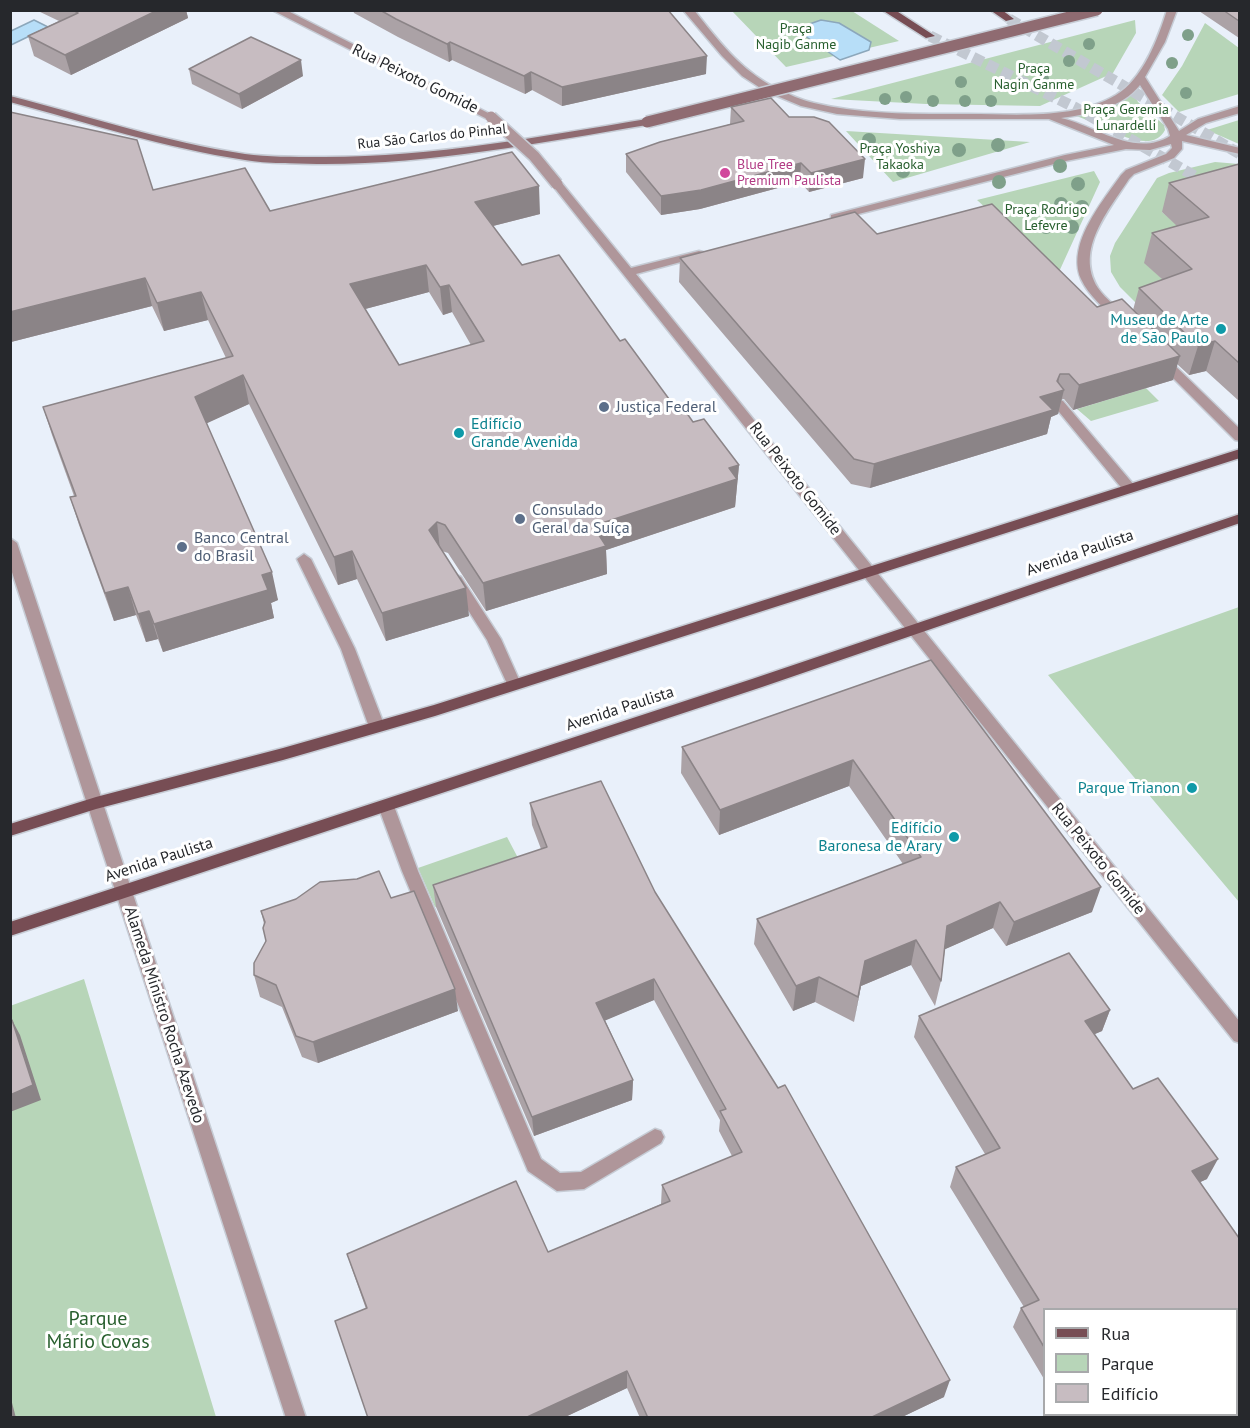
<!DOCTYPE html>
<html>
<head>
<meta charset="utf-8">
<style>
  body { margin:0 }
  #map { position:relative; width:1250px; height:1428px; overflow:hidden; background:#e9f0fa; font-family:"PT Sans",sans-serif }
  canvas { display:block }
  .frame { position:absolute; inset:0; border:12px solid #26282c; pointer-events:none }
  .legend { position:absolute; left:1043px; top:1308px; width:195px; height:108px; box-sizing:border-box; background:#fff; border:2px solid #a8a9ab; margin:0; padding:8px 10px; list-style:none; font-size:18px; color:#26282c }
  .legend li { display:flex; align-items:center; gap:12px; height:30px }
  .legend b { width:30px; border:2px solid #a8a9ab }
</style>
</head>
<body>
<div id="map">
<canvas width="1250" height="1428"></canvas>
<div class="frame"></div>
<ul class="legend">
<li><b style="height:8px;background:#774d54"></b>Rua</li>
<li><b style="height:16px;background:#b7d5b8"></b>Parque</li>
<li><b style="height:16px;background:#c7bcc1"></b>Edifício</li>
</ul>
</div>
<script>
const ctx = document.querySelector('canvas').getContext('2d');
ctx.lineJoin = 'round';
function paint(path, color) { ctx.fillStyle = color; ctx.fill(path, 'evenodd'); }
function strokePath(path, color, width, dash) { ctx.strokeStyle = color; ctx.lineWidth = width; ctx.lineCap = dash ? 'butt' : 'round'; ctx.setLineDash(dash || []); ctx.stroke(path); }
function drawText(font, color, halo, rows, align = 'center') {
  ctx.font = font + ' "PT Sans",sans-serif'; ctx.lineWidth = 6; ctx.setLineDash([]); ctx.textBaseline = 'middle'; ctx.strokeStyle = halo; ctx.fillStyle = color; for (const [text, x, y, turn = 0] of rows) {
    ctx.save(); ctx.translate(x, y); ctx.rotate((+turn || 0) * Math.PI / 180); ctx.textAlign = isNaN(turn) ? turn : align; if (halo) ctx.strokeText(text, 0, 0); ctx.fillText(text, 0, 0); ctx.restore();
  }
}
paint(new Path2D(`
  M732 11H852L899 41 786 67Z
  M1135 20 1136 33 1113 73 1040 106 926 104 831 99Z
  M1205 23 1239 48V94L1179 112 1162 95 1182 66Z
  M1133 93 1138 102 1164 125 1165 130C1150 160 1095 120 1073 115L1113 104Z
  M1239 120V144L1207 130Z
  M846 131 1030 142 893 182Z
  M1215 162 1239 164 1162 212 1201 246 1145 263 1184 299 1137 304 1120 287 1111 272 1110 256 1115 243 1157 178 1169 173Z
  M1094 171 1100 182 1058 274 977 200Z
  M1146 388 1159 401 1091 421 1077 409Z
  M1239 607H1240L1239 902 1048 675Z
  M507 837 527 875 435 907 418 868Z
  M84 979 216 1417H11L10 1006Z`), '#b7d5b8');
const water = new Path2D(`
  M34 20 48 27 11 45V31Z
  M821 20 839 23 871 42 869 50 840 60 795 29Z`);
paint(water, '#b7def8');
strokePath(water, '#8ca7bb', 1.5);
strokePath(new Path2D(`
  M1009 19 1240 154
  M930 36 1076 108 1240 202`), '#c2c8d1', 11, [11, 5]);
const lane = new Path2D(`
  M1059 400 1063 401 1134 485 1136 488 1134 491H1124L1055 407 1053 404 1055 401Z
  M304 554 311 559 355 649 385 727 382 731H372L369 727 341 649 297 559Z
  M456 575 461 577 501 639 521 684 519 688H509L487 640 449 580Z
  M386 800 392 802 394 806 418 871 541 1159 560 1173 581 1172 655 1129 661 1131 664 1137 661 1143 584 1189 557 1191 528 1171 402 871 378 806 380 802Z`);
const street = new Path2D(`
  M272 10H286L496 117 491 120 487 119Z
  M683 10H694C718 40 741 71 776 88 788 94 801 100 814 103 864 115 917 114 968 114 1016 114 1074 120 1116 95 1143 79 1158 39 1167 10H1177L1165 42 1145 77 1179 131 1198 119 1240 106V113L1206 123 1186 135 1240 148V154L1182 141V149L1174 158 1134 174 1129 179C1109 210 1074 250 1098 288 1106 300 1118 307 1127 318L1125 321H1117C1104 308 1089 296 1081 279 1066 244 1103 201 1121 175L1126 170 1166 154 1172 148 1171 144 1150 150 1126 149 1066 161 835 220 831 219V215L1065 155 1114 145 1049 119H900L837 114 801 106 765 91 742 76 722 56ZM1140 85 1168 129 1170 136C1135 158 1096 126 1061 118 1089 114 1122 108 1140 85Z
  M557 181 561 182 631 268 699 251 703 252V256L636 274 1240 1022V1043L1234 1041 553 186V182Z
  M1161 355 1165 356 1240 429V441L1235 440 1157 362 1155 359 1157 356Z
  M10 538 17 543 306 1418H286L10 566Z`);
const secondary = new Path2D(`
  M10 96C88 116 165 142 245 154 268 157 293 157 317 157 428 158 538 137 647 119L652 122 647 125C538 143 428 165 317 164 293 163 268 164 245 160 165 148 88 123 10 102Z`);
const primary = new Path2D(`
  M882 10H895L935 36 926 38Z
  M990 10H1002L1014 19 1006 21Z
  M1240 449V458L435 716 283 760 96 809 10 836V824L96 797 283 748 434 705Z
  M1240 514V523L762 687 10 936V922L752 679Z`);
strokePath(lane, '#c6ccd5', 3);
strokePath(street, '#c6ccd5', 3);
strokePath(secondary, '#c6ccd5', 3);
strokePath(primary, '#c6ccd5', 3);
paint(lane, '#af969a');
paint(street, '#af969a');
paint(secondary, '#8f6b71');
paint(primary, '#774d54');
const streetBridge = new Path2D(`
  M491 117 534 156 557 184`);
const secondaryBridge = new Path2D(`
  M647 122 1097 10`);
strokePath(streetBridge, '#c6ccd5', 14, []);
strokePath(secondaryBridge, '#c6ccd5', 14, []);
strokePath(streetBridge, '#af969a', 11);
strokePath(secondaryBridge, '#8f6b71', 11);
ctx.fillStyle = '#7fa08a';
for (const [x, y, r] of [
  [1188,35,6],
  [1089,44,6],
  [1069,61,6],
  [1172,63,6],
  [1043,79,6],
  [961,82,6],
  [1186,93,6],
  [906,97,6],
  [885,99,6],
  [933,101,6],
  [965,101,6],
  [991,101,6],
  [1141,126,6],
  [869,140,7],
  [998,145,7],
  [959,150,7],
  [1060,166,7],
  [903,171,7],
  [999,182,7],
  [1078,184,7],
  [1061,204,7],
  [1082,207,7],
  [1046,227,7],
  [1072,227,7]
]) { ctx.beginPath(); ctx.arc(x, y, r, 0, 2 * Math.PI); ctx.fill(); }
paint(new Path2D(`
  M36 10H186L188 18 71 75 34 56 28 36 59 21Z
  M353 10H668L706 74 562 106 532 90 525 94 452 60 449 62 398 37 354 13Z
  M1239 10V38L1199 11Z
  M189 69 303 76 242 109 192 84Z
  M731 107 789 117 863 178 809 192 800 182 700 209 661 215 626 172V154L730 124Z
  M1239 164V401L1206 371 1189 375 1177 364 1173 380 1073 410 1064 399H1062L1058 414 1051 417 1047 434 870 488 851 484 679 282 680 258 877 234 1097 307 1133 310 1139 288 1163 280 1144 263 1152 233 1177 226 1162 212 1169 183Z
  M153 190 270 211 540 214 493 226 522 265 620 341 680 414 693 422 739 465 735 507 606 550 607 574 486 611 448 553 442 551 469 616 386 641 357 579 338 585 249 404 206 423 278 600 271 603 274 618 163 652 158 639 146 642 136 615 114 621 79 525 70 497 74 496 52 435 43 407 226 358 208 320 164 331 152 306 11 342ZM429 292 443 315 452 312 471 345 399 365 365 309Z
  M931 660 1092 912 1006 946 993 928 945 949 941 981 935 1006 911 965 861 986 854 1022 815 1002 793 1011 754 944 757 919 903 864 849 786 719 835 681 773 682 747Z
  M530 803 655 892 944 1397 900 1418H640L627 1388 563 1418H368L335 1321 366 1309 353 1272 347 1254 548 1252 661 1204 662 1185 732 1156 719 1131 720 1120 654 1000 605 1020 633 1080 632 1100 534 1136 436 907 433 885 541 849 532 825Z
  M391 898 458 1011 318 1063 302 1057 282 1007 260 997 254 975 266 941 264 924 261 911Z
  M1110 1010 1102 1031 1094 1034 1133 1089 1207 1179 1200 1182 1239 1238V1344L1236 1345 1044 1310V1379L1013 1327 1021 1308 1024 1307 950 1187 956 1167 985 1154 914 1037 919 1016Z
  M1066 1414H1097L1091 1418H1068Z`), '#aba2a6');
paint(new Path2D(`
  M158 10H186L188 18 71 75 65 55Z
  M450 42 452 60 449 62 447 44Z
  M707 56 706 74 562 106V87Z
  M301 60 303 76 242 109 239 94Z
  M531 72 532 90 525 94 524 76Z
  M865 159 863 178 809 192 811 173Z
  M801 163 800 182 700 209 661 215V196Z
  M539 186 540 214 477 230 475 202Z
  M426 265 429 292 354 312 350 284Z
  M145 278 152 306 11 342 10 312Z
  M449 285 452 312 443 315 440 287Z
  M201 292 208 320 164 331 157 303Z
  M1215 341 1206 371 1189 375 1198 346Z
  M1180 356 1173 380 1073 410 1079 385Z
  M1060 374 1056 393 1064 390 1058 414 1051 417 1047 434 870 488 874 464 1040 397 1057 381Z
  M243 375 249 404 201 426 195 397Z
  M739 465 735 507 606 550 607 574 486 611 483 583 593 526 729 468Z
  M437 522 440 550 429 530Z
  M352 551 357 579 338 585 334 557Z
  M272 572 278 600 271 603 274 618 163 652 154 624 262 575Z
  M128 587 136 615 114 621 105 593Z
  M466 588 469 616 386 641 382 613Z
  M149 611 158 639 146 642 138 614Z
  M853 760 849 786 719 835 720 810Z
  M1101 887 1092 912 1006 946 1014 922Z
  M1000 902 993 928 941 951 947 926Z
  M916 940 911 965 861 986 854 1022 865 961Z
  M819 977 815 1002 793 1011 796 986Z
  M654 979V1000L597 1024 596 1003Z
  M455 989 458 1011 318 1063 313 1042Z
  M1110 1010 1102 1031 1077 1042 1085 1021Z
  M12 1020 20 1035 41 1100 10 1112Z
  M633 1080 632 1100 534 1136 532 1117Z
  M1218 1159 1207 1179 1181 1191 1192 1171Z
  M1239 1332V1344L1236 1345V1333Z
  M627 1371V1388L563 1418H525Z
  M950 1380 944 1397 900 1418H870Z
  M10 1395 16 1418H11Z
  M1080 1414H1097L1091 1418H1078Z`), '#8b8487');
const building = new Path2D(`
  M73 10H158L65 55 28 36 78 13Z
  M380 10H668L707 56 562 87 531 72 524 76 450 42 447 44 396 19Z
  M1223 10H1239V21Z
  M251 37 301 60 239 94 189 69Z
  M771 98 789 117H814L829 122 865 159 811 173 801 163 701 190 661 196 626 154 660 142 744 121 731 107Z
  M10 112 137 140 153 190 245 168 270 211 512 152 539 186 475 202 522 265 559 255 620 341 625 339 680 414 686 412 693 422 704 419 739 465 729 468 737 479 593 526 606 546 483 583 445 525 437 522 429 530 466 588 382 613 352 551 334 557 243 375 195 397 272 572 262 575 268 590 154 624 149 611 138 614 128 587 105 593 70 497 76 496 43 407 233 356 201 292 157 303 145 278 10 312ZM426 265 440 287 449 285 484 341 399 365 350 284Z
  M1239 164V363L1215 341 1198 346 1139 288 1192 269 1152 233 1209 217 1169 183Z
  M992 204 1097 307 1122 299 1180 356 1079 385 1069 374H1060L1057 381 1064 390 1040 397 1053 410 874 464 854 459 680 258 855 212 877 234Z
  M931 660 1101 887 1014 922 1000 902 947 926 941 981 916 940 865 961 858 997 819 977 796 986 757 919 921 857 853 760 720 810 682 747Z
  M601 781 655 892 778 1088 785 1085 950 1380 870 1418H648L627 1371 525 1418H368L335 1321 367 1308 347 1254 516 1181 548 1252 670 1201 662 1185 742 1152 720 1111 726 1109 654 979 596 1003 633 1080 532 1117 433 885 547 847 530 803Z
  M379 871 391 898 414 891 455 989 313 1042 296 1036 276 985 254 975V963L266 941 263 928 265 922 261 911 296 899 320 882 357 879Z
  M1069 953 1110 1010 1085 1021 1133 1089 1158 1078 1218 1159 1192 1171 1239 1238V1332L1236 1333V1310H1044V1347L1021 1308 1039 1300 956 1167 1000 1148 919 1016Z
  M12 1020 33 1085 10 1095V1021Z`);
paint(building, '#c7bcc1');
strokePath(building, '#8b8487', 1.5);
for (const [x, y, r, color] of [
  [725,173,6,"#d1479c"],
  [1221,329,6,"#0f9aa8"],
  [604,407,6,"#5c6f8a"],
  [459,433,6,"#0f9aa8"],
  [520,519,6,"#5c6f8a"],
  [182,547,6,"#5c6f8a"],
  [1192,788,6,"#0f9aa8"],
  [954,837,6,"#0f9aa8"]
]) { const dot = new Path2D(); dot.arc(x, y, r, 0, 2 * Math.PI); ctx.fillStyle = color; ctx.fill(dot); strokePath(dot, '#fff', 2); }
drawText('14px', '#285f2e', '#fff', [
  ["Praça",796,29],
  ["Nagib Ganme",796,45],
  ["Praça",1034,69],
  ["Nagin Ganme",1034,85],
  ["Praça Geremia",1126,110],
  ["Lunardelli",1126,126],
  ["Praça Yoshiya",900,149],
  ["Takaoka",900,165],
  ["Praça Rodrigo",1046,210],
  ["Lefevre",1046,226]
]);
drawText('14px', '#26282c', '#fff', [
  ["Rua São Carlos do Pinhal",432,137,-6]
]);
drawText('14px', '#b23c85', '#fff', [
  ["Blue Tree",737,165],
  ["Premium Paulista",737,181]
], 'left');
drawText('16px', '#26282c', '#fff', [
  ["Rua Peixoto Gomide",415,79,26],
  ["Rua Peixoto Gomide",795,479,52],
  ["Avenida Paulista",1080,553,-19],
  ["Avenida Paulista",620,709,-18],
  ["Rua Peixoto Gomide",1098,859,51],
  ["Avenida Paulista",159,860,-18],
  ["Alameda Ministro Rocha Azevedo",164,1015,72]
]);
drawText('16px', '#0d838f', '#fff', [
  ["Museu de Arte",1209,320],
  ["de São Paulo",1209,338],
  ["Edifício",471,424,"left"],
  ["Grande Avenida",471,442,"left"],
  ["Parque Trianon",1180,788],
  ["Edifício",942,828],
  ["Baronesa de Arary",942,846]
], 'right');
drawText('16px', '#4e5e75', '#fff', [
  ["Justiça Federal",616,407],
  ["Consulado",532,510],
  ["Geral da Suíça",532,528],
  ["Banco Central",194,538],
  ["do Brasil",194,556]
], 'left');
drawText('20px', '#285f2e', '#fff', [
  ["Parque",98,1319],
  ["Mário Covas",98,1342]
]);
</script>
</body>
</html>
